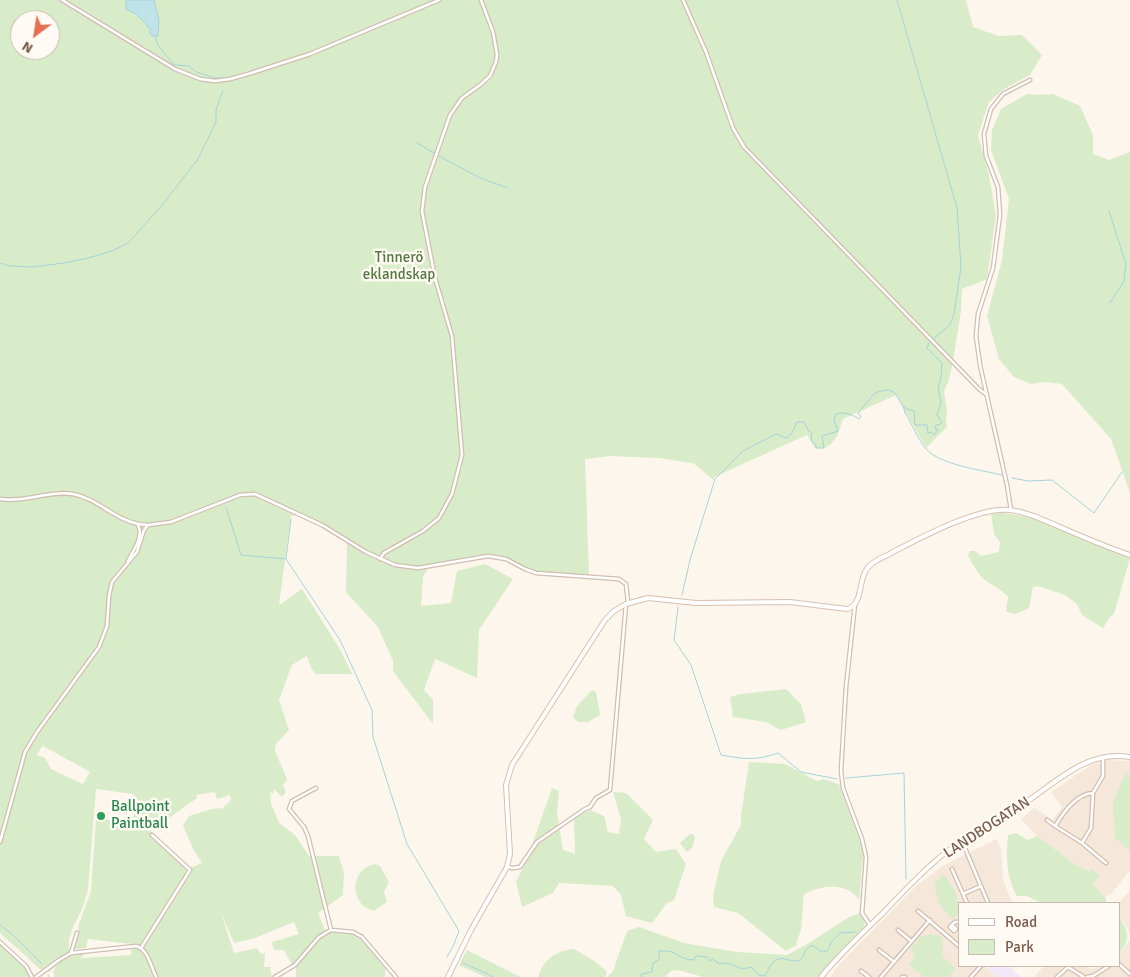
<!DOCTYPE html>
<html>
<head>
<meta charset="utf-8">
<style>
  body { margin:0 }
  #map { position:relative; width:1130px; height:977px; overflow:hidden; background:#fdf6ec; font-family:Signika,sans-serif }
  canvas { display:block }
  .legend { position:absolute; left:958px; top:902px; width:162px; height:65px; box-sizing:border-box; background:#fffaf3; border:1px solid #cabbb1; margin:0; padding:6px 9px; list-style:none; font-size:15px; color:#7a5c4d }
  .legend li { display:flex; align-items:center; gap:10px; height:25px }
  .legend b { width:25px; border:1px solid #cabbb1 }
  .north { position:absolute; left:10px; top:10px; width:50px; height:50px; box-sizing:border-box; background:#fffaf3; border:1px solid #cabbb1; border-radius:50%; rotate:211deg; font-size:14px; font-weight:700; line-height:20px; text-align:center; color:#7a5c4d }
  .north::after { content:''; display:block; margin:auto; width:18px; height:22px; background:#e76f51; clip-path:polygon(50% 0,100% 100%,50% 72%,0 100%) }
</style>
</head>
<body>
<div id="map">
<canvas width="1130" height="977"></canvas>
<ul class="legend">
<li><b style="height:6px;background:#fff"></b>Road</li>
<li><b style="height:14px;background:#d8ecc9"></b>Park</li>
</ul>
<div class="north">N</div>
</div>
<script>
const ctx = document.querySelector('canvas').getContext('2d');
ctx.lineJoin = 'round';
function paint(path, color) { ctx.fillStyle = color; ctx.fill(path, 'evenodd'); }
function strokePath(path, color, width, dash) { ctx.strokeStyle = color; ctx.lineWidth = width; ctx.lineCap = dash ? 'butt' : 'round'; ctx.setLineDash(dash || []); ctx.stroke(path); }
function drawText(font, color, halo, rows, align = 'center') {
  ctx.font = font + ' Signika,sans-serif'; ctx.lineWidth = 5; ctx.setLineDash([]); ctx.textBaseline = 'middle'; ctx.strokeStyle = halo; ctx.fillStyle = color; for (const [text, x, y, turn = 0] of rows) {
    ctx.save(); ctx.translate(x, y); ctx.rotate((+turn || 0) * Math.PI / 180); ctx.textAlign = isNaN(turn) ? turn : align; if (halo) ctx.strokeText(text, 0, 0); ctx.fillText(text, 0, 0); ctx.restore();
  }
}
paint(new Path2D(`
  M1108 760 1130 761V775L1125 774 1115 837 1130 851V870L1112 893 1105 897 1093 885 1100 875 1092 869 1090 872 1075 864 1037 836 1021 819 1034 808 1053 820 1062 807 1051 792 1091 765Z
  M997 839 1001 849 1003 879 1010 898 1014 903H959V907L958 898 952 919 959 915V966H984L998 977H949L956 969 915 957 908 965 924 977H830L838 966 914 888 942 866Z
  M1130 890V934L1125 924 1119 917V903Z
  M1130 940V977H1034L1044 966H1086L1091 969 1103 966H1119V954Z`), '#f5e8da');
paint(new Path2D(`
  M991 966H1009L1021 977H998L988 969Z`), '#f3e8fa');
paint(new Path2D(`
  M0 0H966L973 27 998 36 1022 35 1042 55 1030 75 1004 89 989 102 978 135 989 175 996 215 987 279 962 289 961 311 953 361 949 380 944 391 947 410 946 420 947 427 926 448 896 395 843 419C838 434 834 451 815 448L807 435 714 477 715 481 693 463 685 462 659 458 610 456 585 459 589 576C570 575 549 576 531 571 517 567 507 559 491 556 471 553 448 563 429 567L423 577 421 606 451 603 457 571 485 564 513 579 479 630 477 678 435 659 424 690 433 700V724L393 671V661L378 627 346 592 347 542 355 545 299 514 291 516 279 605 302 589 341 651 352 674H316L311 668 307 656 292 665 279 700 289 730 276 744 275 751 287 779 283 785 286 792 282 797 274 789 273 794 270 792 271 804 279 823 295 835 309 856H339L344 873 343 895 318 913 325 930 292 965 284 950H274L272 942 299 934 294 922 255 938 234 943 221 913 234 953 257 948 261 954 265 953 264 967H270L272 977H55L53 972 56 966 49 972 47 970C60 961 70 954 86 952L81 958 131 955V944L88 939 86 948 75 949 79 924 91 891 96 819 132 821 138 800 133 794 96 789 88 889 83 907 73 927 69 939V951L41 970 0 933ZM20 20H50V50H20ZM44 743 43 746 90 772 83 784 51 769 45 758 37 755ZM215 792 217 799 230 795 231 800 223 808 212 809 189 816 183 825 193 849 202 863 188 869 151 835 150 818 163 822 197 798 196 795Z
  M1027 94 1039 95 1053 94 1080 106 1093 135V154L1109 160 1130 152V493L1111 439 1062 384 1045 382 1031 384 1014 377 999 359 987 316 1002 260 1009 199 991 150 992 130 1001 109Z
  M991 513H1004L1028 517 1130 558 1114 614 1109 618 1103 628 1082 615 1077 604 1065 595 1038 586 1033 587 1029 608 1016 614 1006 612 1008 597C1001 588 992 586 984 579 979 575 970 561 968 555L970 551H975L981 556 999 552 1000 542 994 534Z
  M786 689 801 704 806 722 781 730 766 722 733 717 730 697 741 694Z
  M592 690 596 692 600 715 588 722H578L573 717 577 706Z
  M749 762 785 764 817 781 823 779 839 784 861 844 863 855 859 900C847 882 822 885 804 894L801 930 796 943 798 944 786 951 738 913 714 907 713 896 721 861 741 825V816Z
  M1125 774 1130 775V851L1115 838 1113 802Z
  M552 788 559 791 557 812 563 850 575 854 574 818 590 810 604 816 608 832 619 834 621 819 613 792 626 793 653 820 644 839 656 852 676 849 686 864 674 900 667 903 652 923 626 916 621 895 613 886 559 883 553 893 522 907 516 882 527 859Z
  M1016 833 1028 840 1037 836 1075 864 1090 872 1092 869 1100 875 1093 885 1105 897 1107 903H1041L1027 896H1017C1006 877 1006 857 1008 835Z
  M690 834H693L695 837 692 848 687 852 680 843Z
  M375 864 380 866 389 882 384 892 387 902 374 911C369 909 363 907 360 902 350 887 357 867 375 864Z
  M943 874C955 888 959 896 959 915L952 919 939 904 934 884Z
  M860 913 864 918 865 927 838 955 820 977H703L678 970 671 971 665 977H607L613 971 627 931 639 927 684 943 737 952 787 955 806 945 849 917Z
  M1119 917C1130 932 1130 940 1119 954Z
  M334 931 350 933 363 941 385 968V977H296V965L321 937 327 933Z
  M930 934 941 936 943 944 942 956 956 969 949 977H924L908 965 915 957 910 947 917 943 919 937Z
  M0 941 28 969 32 977H0Z
  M574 949 596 962 607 972 605 977H538C545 958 554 952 574 949Z
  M467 950 520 977H485L459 965Z`), '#d8ecc9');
const water = new Path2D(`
  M126 0H154L159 20 158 36H152L149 32 151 30C144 23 137 12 127 10Z`);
paint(water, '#bfe3e8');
strokePath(water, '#a5d3da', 1);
strokePath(new Path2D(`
  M897 0 957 208 961 267 954 314 950 325 934 338
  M155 36 158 45 174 65 189 66 196 72 215 78H221
  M417 143 434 153
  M439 156 480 178 508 188
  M1109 211 1126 264 1124 281 1110 303
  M0 263 10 266 32 267 64 263 88 258 112 251 128 243 163 204 198 159 216 122V110L223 91
  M903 406 905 413C912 424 918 440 927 450 942 465 981 470 1002 475
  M1012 478 1028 481 1052 480 1094 513 1122 472
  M226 507 241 555 286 559 340 640 372 710 373 737 407 844 459 931 454 944 447 957
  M286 559 291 519
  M682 595 690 560 715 479 743 451 776 434 786 438 792 433 797 422H804L808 430 812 433 811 441 816 445V448H824L822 436 838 431 834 420 836 414C843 411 854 415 859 419L861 417 858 413 875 393C900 383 895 402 907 409 909 410 912 410 914 411L915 425H927L928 433 931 432 934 435 938 430 935 428 936 425 941 424 942 422 937 415 941 403 938 387 941 378 942 363 927 348 929 343
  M678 607 674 640 691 665 721 755C743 759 756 761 778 753L801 772 837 779
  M846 778 904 773 906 879
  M0 925 13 935 42 964
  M463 963 494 977
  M48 975 49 977
  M641 977V974L652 972 653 963 659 960V951C678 949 678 960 694 960L696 956 707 957 710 961 712 959 720 964C729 961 735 967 743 969L751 967 759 975 765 976C768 971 771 962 776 960 784 955 792 964 800 960 804 958 803 954 806 950 807 948 810 947 812 945L822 952 827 951 833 940 840 933 855 932`), '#a5d3da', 1);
const street = new Path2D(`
  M62 0 175 69 200 79 215 81 230 79 248 74 310 54 439 0
  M683 0 706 52 733 128 744 147 979 389 987 395
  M0 499C25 503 49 490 73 494 100 499 119 525 148 525
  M1011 510 1007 485 980 365 976 336 978 314 993 268 1000 215 998 187 986 156 984 134 991 109 1003 94 1030 80
  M380 559 384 553 423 531 439 518 452 494 462 455 452 336 435 278 422 211 425 187 450 115 462 98 480 85 490 76 496 62 497 54 493 32 481 0
  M128 561C133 551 144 537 138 525
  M855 604 846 687 841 771 843 788 862 839 866 857 862 913 870 925
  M1103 757V776L1093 793C1076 794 1064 812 1055 826L1082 843 1106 863
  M1047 820 1055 826
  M962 841 988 903
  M0 842 25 752 37 732 99 647 107 626 109 596 112 582 137 552 144 530 148 525 171 522 240 495 255 494 322 525 366 552 395 565 418 568 488 556 506 559 525 569 536 573 619 579 626 584 628 603
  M1082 843 1091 828 1093 793
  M507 867 513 868 520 867 537 842 585 809 590 807 596 798 610 790 626 604
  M952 869 967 903
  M963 894 981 886
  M918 911 959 946
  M952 925 956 929 954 931 950 927Z
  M952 925 955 922H959
  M331 930 353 932 362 937 396 977
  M898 930 911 941
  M0 942 26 966 32 977
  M141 948 190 870 152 835
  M879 950 893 961
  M71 953 77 933
  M1119 964 1130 974
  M861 971 869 977
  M36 977 59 960 71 953 136 946C148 949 151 967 156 977
  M275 977 295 965 319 937 331 930 308 836 304 827 289 809 292 801 316 788
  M881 977 930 920
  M902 977H905
  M971 977 981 966
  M1057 977 1068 967 1084 977
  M1087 977 1093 976 1109 966`);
const secondary = new Path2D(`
  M448 977 471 930 507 867 510 854 506 785 512 765 605 620 614 611 626 604 648 598 696 603 790 602 847 609C866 604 855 575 873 563 879 558 887 556 893 552 920 538 979 506 1010 510 1028 512 1043 520 1060 527 1083 537 1106 547 1130 555
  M821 977C840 954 861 934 882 914 902 893 922 871 945 853 968 835 995 823 1019 807 1054 785 1085 749 1130 757`);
strokePath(street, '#d1beb0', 5);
strokePath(secondary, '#d6c0b0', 6);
strokePath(street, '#fff', 2.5);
strokePath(secondary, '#fff', 4);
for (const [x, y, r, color] of [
  [101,816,5,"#2e9e5b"]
]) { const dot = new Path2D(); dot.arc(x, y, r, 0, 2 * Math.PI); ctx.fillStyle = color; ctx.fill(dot); strokePath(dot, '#fffaf3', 2); }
drawText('15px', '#537a41', '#fffaf3', [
  ["Tinnerö",399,258],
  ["eklandskap",399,275]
]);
drawText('15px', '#27864d', '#fffaf3', [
  ["Ballpoint",111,807],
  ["Paintball",111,824]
], 'left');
drawText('15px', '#7a5c4d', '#fffaf3', [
  ["LANDBOGATAN",987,828,-33]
]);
</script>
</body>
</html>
